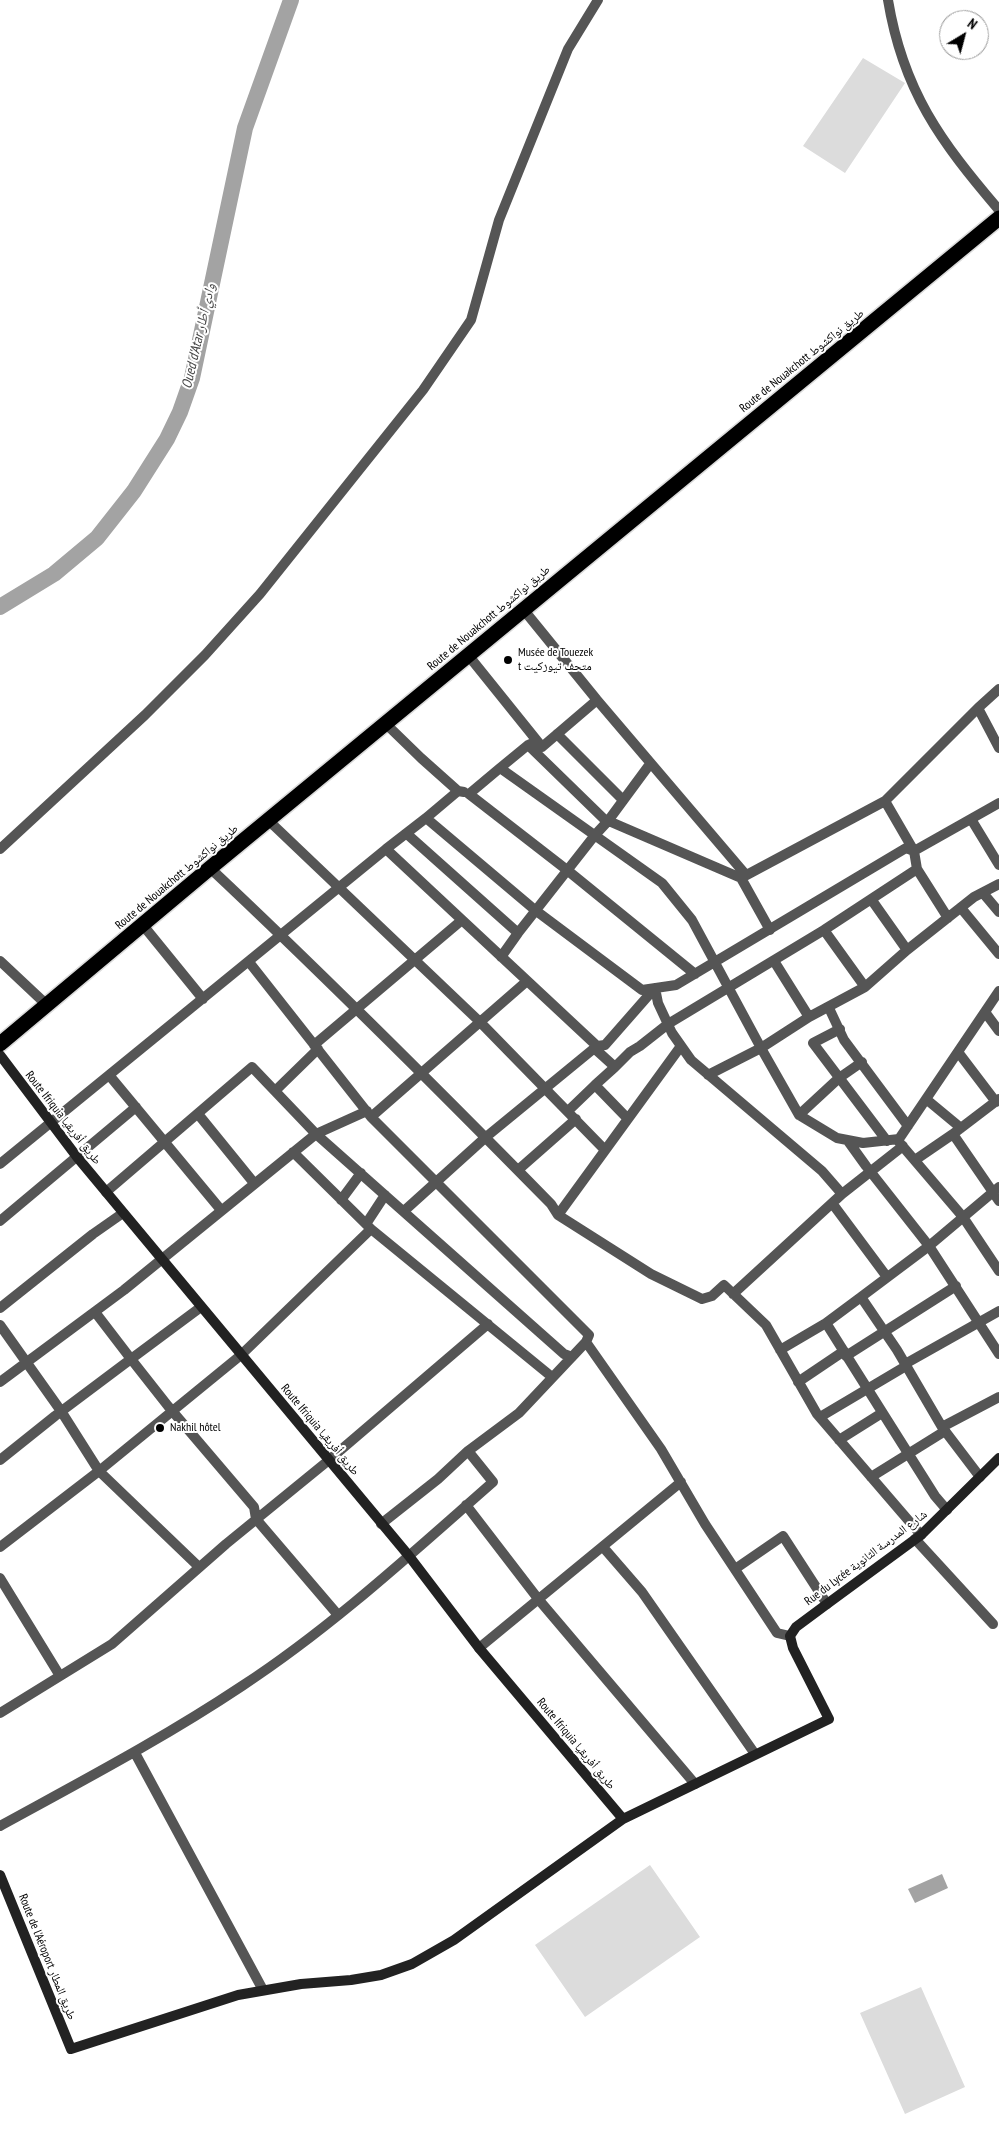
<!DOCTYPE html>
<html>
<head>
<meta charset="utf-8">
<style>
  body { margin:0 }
  #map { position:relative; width:999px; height:2149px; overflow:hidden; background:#fff; font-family:"PT Sans Narrow",sans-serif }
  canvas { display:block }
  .north { position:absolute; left:939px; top:10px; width:50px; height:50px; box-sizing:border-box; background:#fff; border:1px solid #999; border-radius:50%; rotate:37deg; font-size:14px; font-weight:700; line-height:20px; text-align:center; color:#000 }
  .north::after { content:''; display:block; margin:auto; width:18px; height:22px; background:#000; clip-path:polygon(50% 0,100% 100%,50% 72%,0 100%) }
</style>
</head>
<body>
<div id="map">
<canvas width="999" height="2149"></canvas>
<div class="north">N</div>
</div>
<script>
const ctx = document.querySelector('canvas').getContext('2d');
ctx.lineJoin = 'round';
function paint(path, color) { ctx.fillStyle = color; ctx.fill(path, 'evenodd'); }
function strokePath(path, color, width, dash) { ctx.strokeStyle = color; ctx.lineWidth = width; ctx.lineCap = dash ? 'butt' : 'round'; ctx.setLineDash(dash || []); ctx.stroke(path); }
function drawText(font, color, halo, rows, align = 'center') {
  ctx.font = font + ' "PT Sans Narrow","Noto Naskh Arabic",sans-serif'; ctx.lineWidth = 4; ctx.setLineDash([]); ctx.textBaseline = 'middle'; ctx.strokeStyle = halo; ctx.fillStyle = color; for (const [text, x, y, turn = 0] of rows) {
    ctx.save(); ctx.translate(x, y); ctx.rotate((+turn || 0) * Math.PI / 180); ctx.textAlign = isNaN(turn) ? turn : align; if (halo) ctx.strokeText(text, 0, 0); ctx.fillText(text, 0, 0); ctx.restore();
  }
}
paint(new Path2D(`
  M863 58 905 83 845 173 803 146Z
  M650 1865 700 1937 585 2017 535 1945Z
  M921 1987 965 2087 905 2114 860 2013Z`), '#dcdcdc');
paint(new Path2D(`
  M942 1874 948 1888 915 1903 908 1889Z`), '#a3a3a3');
strokePath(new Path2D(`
  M0 607 54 574 97 538 134 491 167 439 180 412 192 378 245 128 291 0`), '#a3a3a3', 16);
const highway = new Path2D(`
  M0 1044 210 868 999 218`);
strokePath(highway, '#dbdbdb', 18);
strokePath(new Path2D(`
  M888 0C903 91 941 142 999 210
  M523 609 597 700 746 875
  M468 655 542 747 597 700
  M999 689 978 708 999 748
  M385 723 421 758 458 791
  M557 734 623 800
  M537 741 528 745 500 768 662 883 692 920 761 1048 799 1115 837 1138 863 1143 899 1139 999 991
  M528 745 604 819 741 878 885 801 914 851 917 869 948 918
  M500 768 469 794 567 870 695 974
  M885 801 978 708
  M426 818 458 791 464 792
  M971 819 999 865
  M268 820 480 1022 605 1150
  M407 834 518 933 595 835 608 821 650 764
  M0 849 145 715 205 655 260 594 423 390 471 320 499 220 568 49 598 0
  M386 849 597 1046 486 1137 404 1211
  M210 868C326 977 439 1090 551 1204L558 1215 651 1274 702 1299 712 1296 724 1285 766 1325 817 1414 921 1535
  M741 878 770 930
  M983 893 999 912
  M871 899 907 950
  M961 908 999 954
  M142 924 203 999
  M824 930 865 987
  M501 957 518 933
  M0 961 48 1006
  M774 961 809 1017
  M249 962 371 1117 589 1335 586 1342 661 1449 705 1524 777 1633 790 1636
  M655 988 658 1003 672 1033 691 1060 822 1171 842 1194
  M829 1008 844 1040 908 1126
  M985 1012 999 1031
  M840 1029 813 1043 887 1141
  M314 1045 462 920
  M597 1046 605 1045 655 988
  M594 1048 615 1067 630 1052 640 1046 668 1024 824 930 917 869
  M958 1052 996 1102
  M615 1067 595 1085 628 1119
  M109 1075 221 1210
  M708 1075 761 1048 809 1017 865 987 907 950 974 897 999 884
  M275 1091 318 1049
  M926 1099 961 1128
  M999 1099 953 1134 999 1201
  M568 1111 595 1085
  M198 1114 254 1183
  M799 1115 839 1078 862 1062
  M371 1117 527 981
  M848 1141 866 1166 929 1246 999 1354
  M899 1142 963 1217 999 1271
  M293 1152 371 1229
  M915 1160 953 1134
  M0 1164 386 849 426 818 535 910 642 990 676 985 906 848 914 851 999 803
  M518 1170 576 1119
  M106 1192 252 1067 316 1134 564 1354 572 1357
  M341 1200 361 1173
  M832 1203 887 1277
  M558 1215 681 1046
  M0 1221 136 1107
  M366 1224 385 1195
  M733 1294 842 1194 903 1146
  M861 1297 929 1246 999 1187
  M0 1308 93 1234 123 1213
  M95 1312 131 1359 201 1307
  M826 1323 935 1496 947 1510
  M0 1325 61 1411 99 1471 199 1567
  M780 1350 826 1323 861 1297 897 1350 942 1427 999 1397
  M846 1356 956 1286
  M905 1364 999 1311
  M0 1382 124 1290 316 1134 367 1111
  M798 1382 844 1351
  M820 1417 906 1366
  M942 1427 980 1477
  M839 1440 882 1413
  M0 1460 55 1416 131 1359 168 1406 254 1507 256 1519 338 1615
  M871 1477 945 1431
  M466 1505 539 1600 695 1784
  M381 1524 438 1479 468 1451 519 1413 586 1342
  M915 1539 993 1624
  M0 1547 99 1471 241 1355 371 1229 552 1377
  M603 1547 642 1592 755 1754
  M735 1569 783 1536 827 1604
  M0 1578 60 1676
  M479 1648 681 1482
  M0 1713 112 1644 226 1544 329 1460 488 1324
  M135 1753 263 1990
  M0 1826C82 1781 164 1738 242 1686 332 1627 412 1553 493 1482L468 1451`), '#555', 10);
strokePath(new Path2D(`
  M0 1055 77 1157 409 1556 479 1648 623 1819
  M0 1875 71 2049 238 1995 301 1984 351 1980 381 1975 412 1964 454 1940 623 1819 829 1719 793 1648 790 1636 796 1627 827 1604 921 1535 999 1458`), '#222', 10);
strokePath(highway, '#000', 15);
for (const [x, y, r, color] of [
  [508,660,5,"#000"],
  [160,1428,5,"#000"]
]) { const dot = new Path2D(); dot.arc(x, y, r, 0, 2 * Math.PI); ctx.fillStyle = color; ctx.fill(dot); strokePath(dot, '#fff', 2); }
drawText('12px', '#000', '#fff', [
  ["Route de Nouakchott طريق نواكشوط",802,361,-39],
  ["Route de Nouakchott طريق نواكشوط",489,618,-40],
  ["Route de Nouakchott طريق نواكشوط",177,877,-40],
  ["Route Ifriquia طريق أفريقيا",63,1118,52],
  ["Route Ifriquia طريق أفريقيا",320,1430,50],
  ["Rue du Lycée شارع المدرسة الثانوية",866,1558,-37],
  ["Route Ifriquia طريق أفريقيا",576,1744,50],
  ["Route de l'Aéroport طريق المطار",47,1957,68]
]);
drawText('12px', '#000', '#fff', [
  ["Musée de Touezek",518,653],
  ["t متحف تيوزكيت",518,667],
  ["Nakhil hôtel",170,1428]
], 'left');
drawText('italic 14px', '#444', '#fff', [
  ["Oued d'Atar وادي أطار",199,336,-77]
]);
</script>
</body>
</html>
